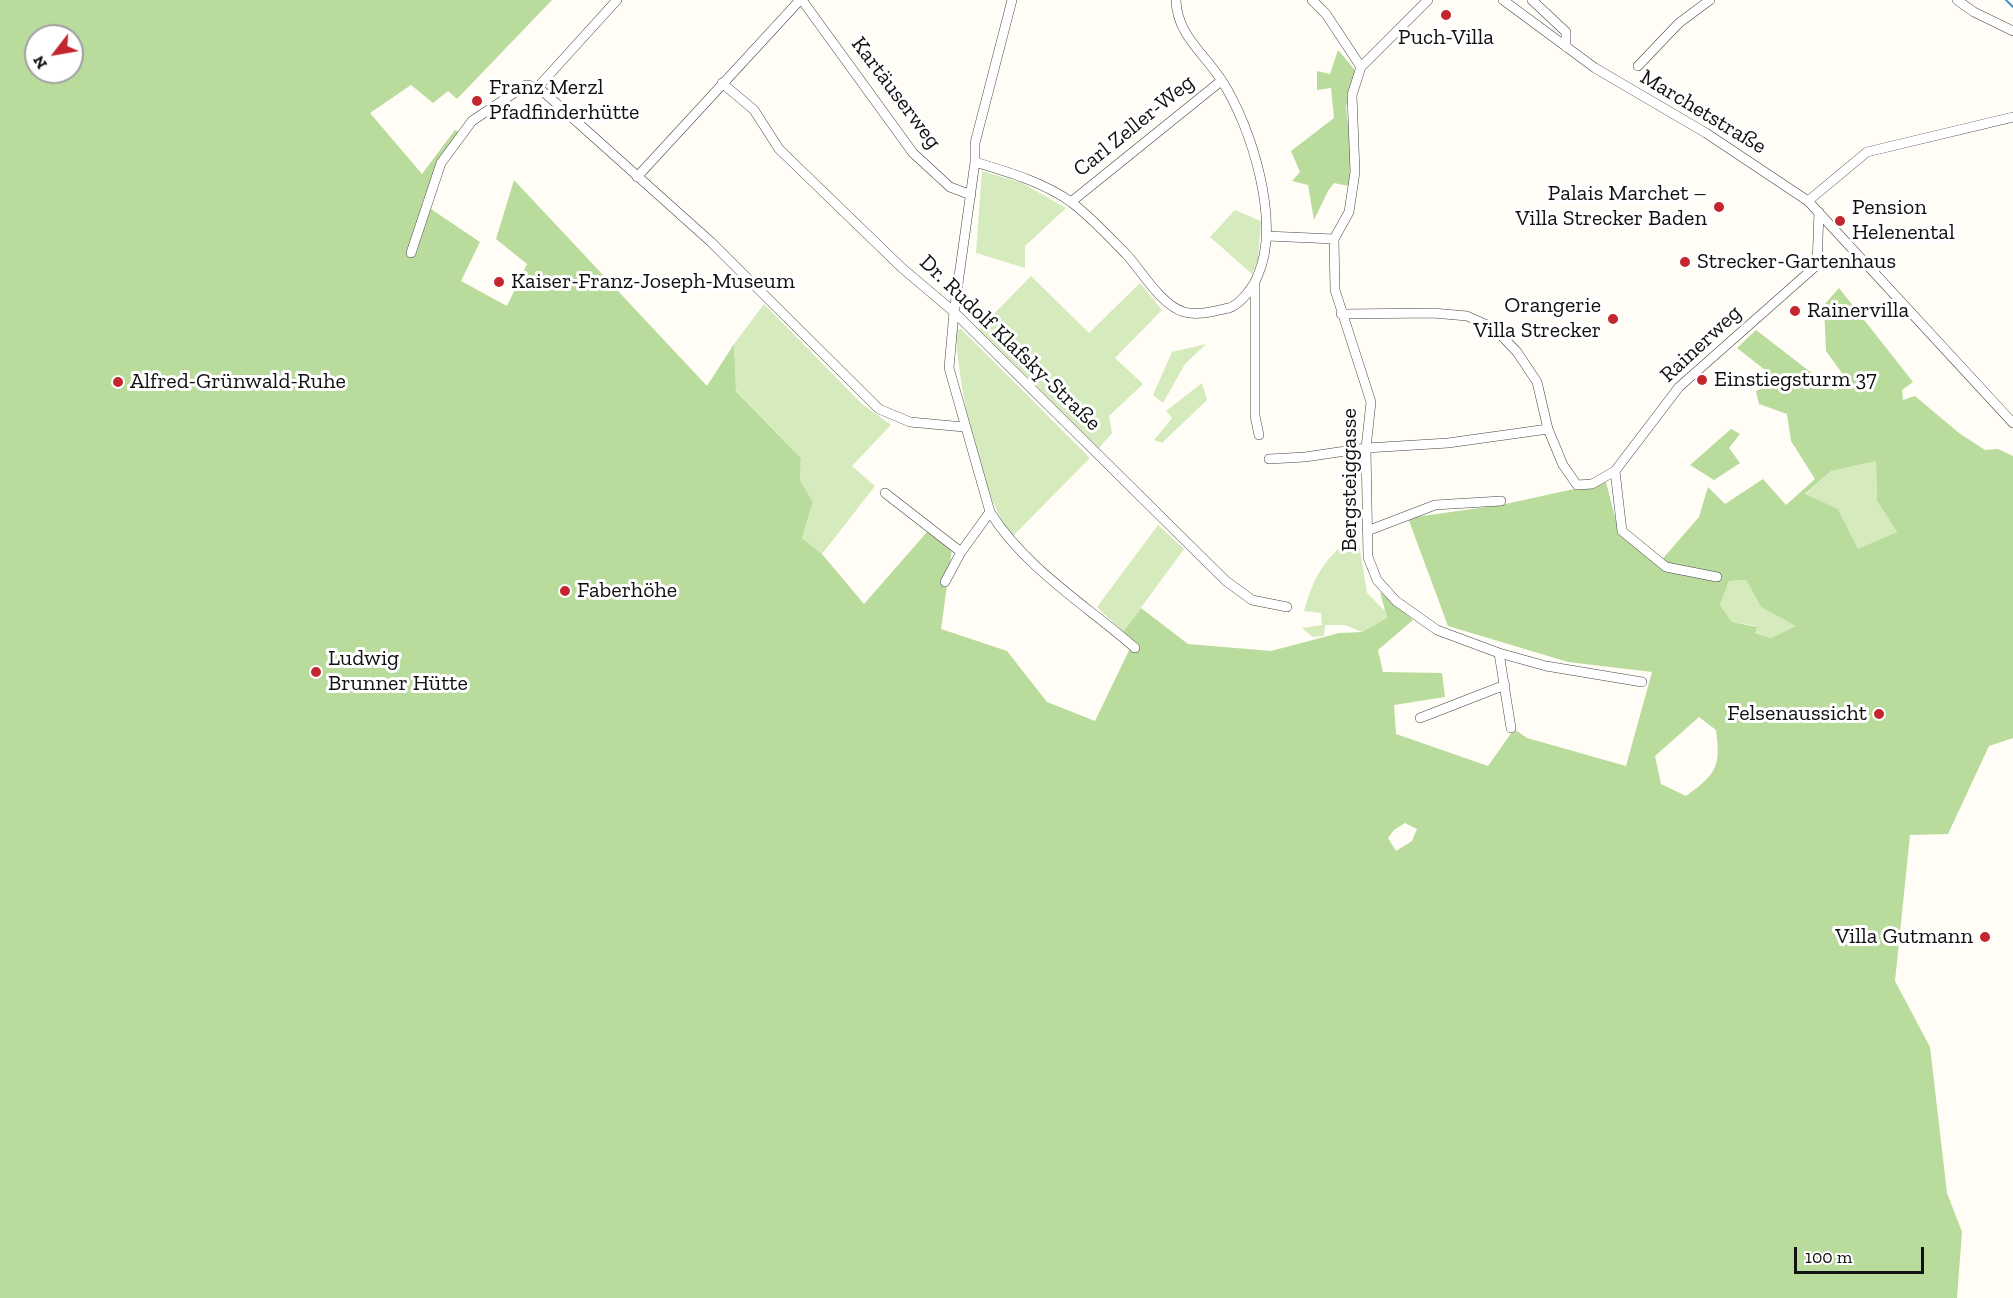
<!DOCTYPE html>
<html>
<head>
<meta charset="utf-8">
<style>
  body { margin:0 }
  #map { position:relative; width:2013px; height:1298px; overflow:hidden; background:#fffdf5; font-family:"Zilla Slab",serif }
  canvas { display:block }
  .north { position:absolute; left:24px; top:24px; width:60px; height:60px; box-sizing:border-box; background:#fff; border:2px solid #a0a0a0; border-radius:50%; rotate:239deg; font-size:16px; font-weight:700; line-height:24px; text-align:center; color:#111 }
  .north::after { content:''; display:block; margin:auto; width:21px; height:27px; background:#c4262e; clip-path:polygon(50% 0,100% 100%,50% 72%,0 100%) }
  .scale { position:absolute; left:1794px; top:1247px; width:130px; height:27px; box-sizing:border-box; border:3px solid #111; border-top:0; padding-left:8px; font-size:18px; line-height:21px; white-space:nowrap; color:#111; -webkit-text-stroke:4px #fff; paint-order:stroke }
</style>
</head>
<body>
<div id="map">
<canvas width="2013" height="1298"></canvas>
<div class="north">N</div>
<div class="scale">100 m</div>
</div>
<script>
const ctx = document.querySelector('canvas').getContext('2d');
ctx.lineJoin = 'round';
function paint(path, color) { ctx.fillStyle = color; ctx.fill(path, 'evenodd'); }
function strokePath(path, color, width, dash) { ctx.strokeStyle = color; ctx.lineWidth = width; ctx.lineCap = dash ? 'butt' : 'round'; ctx.setLineDash(dash || []); ctx.stroke(path); }
function drawText(font, color, halo, rows, align = 'center') {
  ctx.font = font + ' "Zilla Slab",serif'; ctx.lineWidth = 6; ctx.setLineDash([]); ctx.textBaseline = 'middle'; ctx.strokeStyle = halo; ctx.fillStyle = color; for (const [text, x, y, turn = 0] of rows) {
    ctx.save(); ctx.translate(x, y); ctx.rotate((+turn || 0) * Math.PI / 180); ctx.textAlign = isNaN(turn) ? turn : align; if (halo) ctx.strokeText(text, 0, 0); ctx.fillText(text, 0, 0); ctx.restore();
  }
}
paint(new Path2D(`
  M982 171 1022 183 1066 208 1025 246V268L976 253Z
  M1235 210 1261 221 1258 260 1252 274 1210 237Z
  M1031 276 1089 333 1140 283 1162 310 1115 358 1143 384 1109 416 1112 433 1099 448 979 329Z
  M764 304 862 404 891 425 852 466 875 486 822 554 802 538 813 502 800 480 801 458 736 390 734 344Z
  M961 329 1090 458 1012 537C976 484 961 395 955 331Z
  M1206 344 1185 364 1163 403 1153 395 1172 352Z
  M1202 383 1207 400 1162 443 1154 440 1172 418 1166 411Z
  M1876 461 1877 501 1897 532 1858 550 1838 509 1805 495 1831 471Z
  M1158 525 1184 549 1123 632 1097 607Z
  M1358 537 1367 593 1385 611 1387 618 1362 632 1345 625H1325L1324 636 1313 637 1302 628 1322 625 1321 613 1304 611C1313 578 1327 551 1358 537Z
  M1746 580 1761 607 1797 626 1771 638 1754 632 1756 626 1732 622 1720 605 1729 581Z`), '#d5ebbd');
paint(new Path2D(`
  M0 0H552L457 99 448 91 433 103 411 85 370 113 422 174 455 130 459 132 438 164 422 203 480 242 461 281 507 306 527 264 496 239 514 180 707 386 734 344 736 391 801 458 800 480 813 502 802 538 822 554 864 604 927 532 952 549 941 629 1007 651 1047 702 1095 721 1133 642 1123 632 1141 608 1188 644 1271 651 1339 633 1362 632 1387 618 1380 592 1413 620 1378 650 1383 672 1442 673 1445 697 1394 705 1396 734 1488 766 1514 729 1527 738 1626 766 1652 672 1568 662 1448 626 1408 518 1501 505 1606 482 1619 533 1658 564 1699 517 1708 487 1725 504 1763 479 1786 505 1815 479 1791 441 1787 414 1759 404 1756 391 1779 381 1737 348 1756 330 1835 391 1847 380 1826 351 1824 305 1839 288 1913 382 1902 390 1903 400 1915 396 1959 433 1985 450 1998 449 2013 456V738L1989 746 1948 834 1910 835 1895 981 1930 1047 1947 1193 1962 1232 1957 1298H0ZM36 36H72V72H36ZM1876 461 1877 501 1897 532 1858 549 1838 509 1805 494 1831 471ZM1746 580 1761 607 1796 626 1771 638 1755 633 1757 627 1732 622 1720 605 1729 581ZM1699 717 1716 730C1721 768 1716 774 1686 796L1661 784 1655 756ZM1405 823 1417 829 1412 841 1396 851 1388 838 1394 830Z
  M1338 50 1355 70 1346 107 1353 168 1349 186 1334 183 1328 191 1314 220 1308 185 1292 181 1300 172 1291 151 1334 118 1331 88 1317 90V71L1330 74Z
  M1731 429 1740 434 1729 448 1740 463 1714 480 1690 465Z`), '#b9dc9c');
strokePath(new Path2D(`
  M2006 0 2013 7`), '#3f96cf', 2);
const street = new Path2D(`
  M802 0 913 153 950 187 971 195
  M1012 0 975 143V162L954 312 949 368 990 512C1025 568 1086 605 1135 648
  M1312 0 1326 14 1361 67
  M1428 0 1361 67 1352 95 1355 172 1349 212 1334 239 1335 290 1371 402 1366 448 1368 557 1377 580 1396 601 1437 630 1499 653 1546 666 1642 682
  M1503 0 1595 68 1706 133 1808 201 2013 423
  M1532 0 1566 32V47
  M1957 0 1974 12 2013 31
  M1638 66 1679 23 1710 0
  M722 83 754 110 779 149 902 268 954 312 1226 581 1252 600 1287 607
  M538 87 711 242 879 409 910 422 964 427
  M975 162C1008 172 1043 182 1071 202 1091 217 1110 238 1127 255 1143 273 1161 305 1184 312 1199 316 1215 311 1229 308 1241 304 1254 286 1258 275 1281 222 1252 128 1222 81 1204 53 1177 35 1176 0
  M637 177 800 0
  M1808 201 1867 152 2013 117
  M1071 202 1221 81
  M1267 236 1334 239
  M411 253 441 163 472 121 526 85 538 87 617 0
  M1255 284V416L1259 435
  M1341 314 1433 313 1467 316 1494 328 1517 352 1537 382 1548 429 1563 465 1577 485 1592 484 1615 471 1679 387 1817 265 1819 212
  M1269 459 1305 457 1366 448 1448 443 1548 429
  M1615 471 1622 531 1666 567 1717 577
  M885 493 961 552
  M1367 531 1435 505 1501 501
  M945 582 961 552 990 512
  M1499 653 1511 728
  M1420 718 1505 685`);
strokePath(street, '#444', 10);
strokePath(street, '#fff', 9);
for (const [x, y, r, color] of [
  [1446,15,6,"#c4262e"],
  [477,101,6,"#c4262e"],
  [1719,207,6,"#c4262e"],
  [1840,221,6,"#c4262e"],
  [1685,262,6,"#c4262e"],
  [499,282,6,"#c4262e"],
  [1795,311,6,"#c4262e"],
  [1613,319,6,"#c4262e"],
  [1702,380,6,"#c4262e"],
  [118,382,6,"#c4262e"],
  [565,591,6,"#c4262e"],
  [316,672,6,"#c4262e"],
  [1879,714,6,"#c4262e"],
  [1985,937,6,"#c4262e"]
]) { const dot = new Path2D(); dot.arc(x, y, r, 0, 2 * Math.PI); ctx.fillStyle = color; ctx.fill(dot); strokePath(dot, '#fff', 2); }
drawText('22px', '#111', '#fff', [
  ["Puch-Villa",1446,38,"center"],
  ["Franz Merzl",489,88],
  ["Pfadfinderhütte",489,113],
  ["Palais Marchet –",1707,194,"right"],
  ["Villa Strecker Baden",1707,219,"right"],
  ["Pension",1852,208],
  ["Helenental",1852,233],
  ["Strecker-Gartenhaus",1697,262],
  ["Kaiser-Franz-Joseph-Museum",511,282],
  ["Orangerie",1601,306,"right"],
  ["Villa Strecker",1601,331,"right"],
  ["Rainervilla",1807,311],
  ["Einstiegsturm 37",1714,380],
  ["Alfred-Grünwald-Ruhe",130,382],
  ["Faberhöhe",577,591],
  ["Ludwig",328,659],
  ["Brunner Hütte",328,684],
  ["Felsenaussicht",1867,714,"right"],
  ["Villa Gutmann",1973,937,"right"]
], 'left');
drawText('22px', '#111', '#fff', [
  ["Kartäuserweg",896,93,53],
  ["Marchetstraße",1703,112,31],
  ["Carl Zeller-Weg",1134,126,-39],
  ["Dr. Rudolf Klafsky-Straße",1010,343,44],
  ["Rainerweg",1701,344,-43],
  ["Bergsteiggasse",1350,480,-90]
]);
</script>
</body>
</html>
